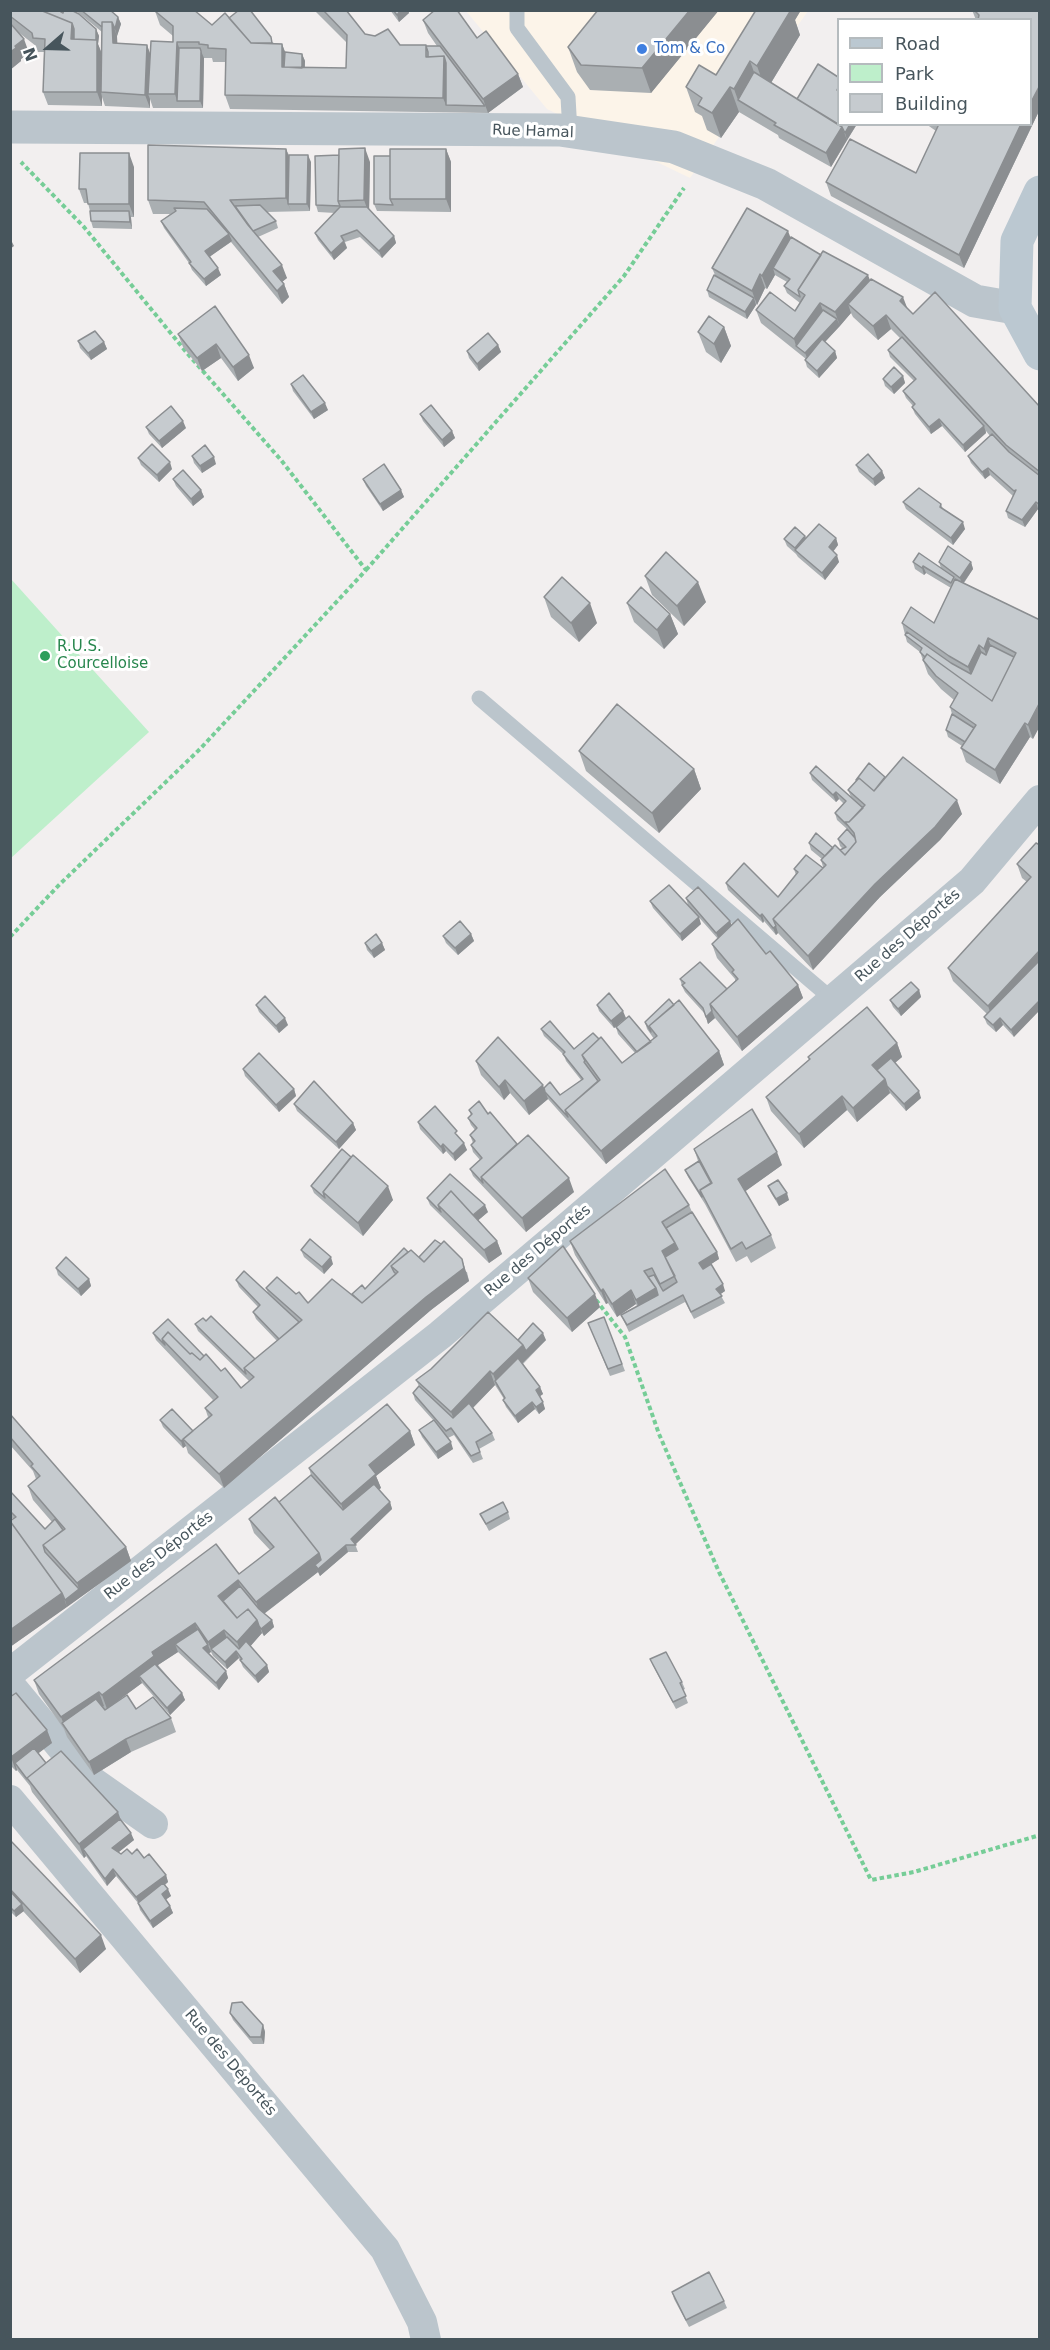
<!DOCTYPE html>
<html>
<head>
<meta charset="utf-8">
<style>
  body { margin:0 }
  #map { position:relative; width:1050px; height:2350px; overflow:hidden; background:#f2efef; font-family:"DejaVu Sans",sans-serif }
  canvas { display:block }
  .frame { position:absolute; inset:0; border:12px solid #47555c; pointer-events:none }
  .legend { position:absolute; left:837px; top:18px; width:195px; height:108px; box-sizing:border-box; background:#fff; border:2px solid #b5bbbe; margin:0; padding:8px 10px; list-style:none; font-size:18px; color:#47555c }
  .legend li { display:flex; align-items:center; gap:12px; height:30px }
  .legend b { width:30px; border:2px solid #b5bbbe }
  .north { position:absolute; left:18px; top:18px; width:60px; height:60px; -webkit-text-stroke:4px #fff; paint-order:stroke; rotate:250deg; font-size:16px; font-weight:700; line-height:24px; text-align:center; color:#47555c }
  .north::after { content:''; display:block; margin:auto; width:21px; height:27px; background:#47555c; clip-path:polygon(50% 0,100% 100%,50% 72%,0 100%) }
</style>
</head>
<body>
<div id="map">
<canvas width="1050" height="2350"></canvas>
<div class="frame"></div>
<ul class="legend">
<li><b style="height:8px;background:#bbc8d1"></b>Road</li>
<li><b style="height:16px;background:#beefcb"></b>Park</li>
<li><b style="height:16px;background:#c6cbcf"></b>Building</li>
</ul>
<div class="north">N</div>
</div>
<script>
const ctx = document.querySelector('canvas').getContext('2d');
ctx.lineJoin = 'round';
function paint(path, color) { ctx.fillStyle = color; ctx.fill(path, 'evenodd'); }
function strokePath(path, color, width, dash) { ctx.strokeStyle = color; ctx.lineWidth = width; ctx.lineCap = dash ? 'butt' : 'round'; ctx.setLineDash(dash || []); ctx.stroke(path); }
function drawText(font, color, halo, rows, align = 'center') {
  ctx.font = font + ' "DejaVu Sans",sans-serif'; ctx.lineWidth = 6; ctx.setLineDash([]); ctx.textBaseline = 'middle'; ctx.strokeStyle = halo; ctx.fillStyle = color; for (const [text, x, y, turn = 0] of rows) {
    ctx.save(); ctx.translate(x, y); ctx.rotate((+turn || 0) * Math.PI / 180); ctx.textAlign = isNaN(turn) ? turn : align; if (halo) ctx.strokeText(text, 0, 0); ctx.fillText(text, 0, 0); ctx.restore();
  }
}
paint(new Path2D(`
  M466 11H808L690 178 547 109Z`), '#fcf4e9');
paint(new Path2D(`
  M11 579 149 732 11 858Z`), '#beefcb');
strokePath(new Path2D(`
  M366 570 624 276 684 188
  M10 937 58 886 200 749 366 570 281 460 187 353 84 227 21 162
  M596 1300 625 1337 659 1434 719 1572 871 1880 914 1872 1040 1835`), '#76cd97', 4, [4.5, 3]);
strokePath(new Path2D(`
  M517 10V28L568 97 570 132
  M479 698 833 1000`), '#bbc5cc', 15);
strokePath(new Path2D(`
  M10 1673 440 1335 556 1237 972 881 1040 800
  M10 1685 86 1777 153 1824
  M10 1800 385 2249 422 2322 426 2340`), '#bbc5cc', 30);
strokePath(new Path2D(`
  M10 127 560 130 674 147 766 184 975 301 1015 308`), '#bbc5cc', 33);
strokePath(new Path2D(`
  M1040 192 1017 241 1015 308 1040 354`), '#bbc8d1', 33);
paint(new Path2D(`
  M10 10 96 29 99 36 98 44 101 52 102 32 75 10H110L118 17 121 24 117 36V43L147 45 150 54 173 42V36L160 25 155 11 212 25 229 18 274 43 282 44 285 52 302 54 305 61V68H346L347 43 314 10H346L365 34 400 45 426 46H437L428 33 423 20 432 13 430 10H457L477 38 518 74 523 87 488 113 230 109 225 95 226 62H213L212 58H204L203 108H153L150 99V108L105 106 102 97V106L48 105 43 92 44 52H38L36 46 18 32 29 53 21 59V61L10 70Z
  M390 10H408L409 13 399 22Z
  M595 10H719L651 93 590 90 577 72 568 47 597 12Z
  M756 10H801L795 20 800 35 771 83 838 124H857L831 167 779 138 778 135 739 112 721 138 707 130 702 116 695 112 686 87 716 75Z
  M972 10H1040V109L964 268 831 196 826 182 850 139 916 173 936 131 926 124H1030V20H976Z
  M286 149 289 155 311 162 310 211 267 212 276 221 278 228 258 237 287 278 282 282 284 284 289 297 282 304 231 242 210 256 221 275 206 286 192 270 189 263 164 228 161 221 170 214H153L148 200Z
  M446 149 451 162V212L377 211 374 204 390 156Z
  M370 162 369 210 394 236 396 243 382 258 360 237 345 242 347 248 334 260 318 240 315 233 335 213 318 212 316 205Z
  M134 167V217H131L132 229 93 228 91 221 90 211 88 203H84L79 189Z
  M791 237 821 255 870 280 907 308 913 314 1040 407V510L1038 509 1025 527 1008 518 1006 511 1013 496 990 475 985 479 971 463 968 456 990 436 986 431V433L965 452 942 426 931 434 915 414 912 407 913 406 906 398 903 391 914 381 890 357 888 350 900 338 891 329 878 340 853 317 851 313 825 342 835 351 837 358 819 378 807 367 805 360 806 359 761 323 756 310 795 311 800 303 787 293 784 286 787 282 775 275 767 289 765 288 757 305 756 304V305L747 319 709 297 707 290 715 275 712 268Z
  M215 306 254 368 238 381 221 358 202 371 183 347 178 334Z
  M724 327 731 346 721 363 706 352 698 332Z
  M78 341 104 342 107 349 91 360 80 348Z
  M498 345 501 352 479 371 469 358 467 351Z
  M903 376 905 383 894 394 885 386 883 379Z
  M291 384 328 410 314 419 293 391Z
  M420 414 452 431 455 438 444 447 423 421Z
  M146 427 186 428 162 448 149 434Z
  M192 456 216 464 202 473 194 463Z
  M138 458 172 469 159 482 141 465Z
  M856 465 882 471 885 478 875 486 859 472Z
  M173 479 201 490 204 497 193 506 176 486Z
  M363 479 401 490 404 497 383 511 366 486Z
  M903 502 941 504 943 509 965 529 953 545 906 509Z
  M805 536 806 538H836L838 545 833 552 839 562 825 580 798 557 796 554 787 546 784 539Z
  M913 562 941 568 939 562H971L973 569 964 583 1040 620 1033 739 1030 737 1000 784 966 762 961 748 962 746 948 737 946 730 952 714 950 707 954 700 941 689 928 674 920 652 907 642 902 623H934L951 588 926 573 924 575 915 569Z
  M645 576 706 602 684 626 652 595Z
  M544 597 597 623 579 642 551 617Z
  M627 603 670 614 678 634 664 649 634 622Z
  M579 751 694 769 701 789 659 833 586 771Z
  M810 773 851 797 848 790 885 777 962 814 940 840 880 897 813 970 778 933 776 935 764 921 763 923 728 890 726 883 778 897 796 875 794 869 823 867 821 860 822 859 811 850 809 843 840 850 843 849 840 846 838 839 847 829 837 820 835 813 844 804 839 799 836 802 812 780Z
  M1036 843 1014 1037 1003 1025 996 1032 987 1024 984 1017 987 1014 953 981 948 968 1027 882 1022 878 1017 864Z
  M686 898 730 921 731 926 766 954 798 985 803 998 742 1051 715 1018 708 1024 705 1014 685 992 682 986 680 979 727 989 735 981V979L717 958 712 944 718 939 688 905Z
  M650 901 701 924 682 941 653 908Z
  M471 934 474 941 458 955 446 943 443 936Z
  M365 943H382L385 950 374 958 367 950Z
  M919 990 921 997 901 1016 893 1007 890 1000Z
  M256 1005 288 1025 279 1033 259 1012Z
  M597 1005 626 1018 617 1025 651 1042 654 1039 647 1029 645 1022 719 1051 724 1065 606 1164 548 1099 529 1115 510 1093 504 1100 481 1075 476 1061 560 1095 581 1080 566 1061 564 1055 544 1036 541 1029 574 1049 622 1063 635 1053 618 1034 616 1027 614 1028 599 1011Z
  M897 1043 902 1057 895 1063 921 1098 906 1111 890 1093 857 1122 847 1110 804 1148 771 1111 766 1097 809 1060 808 1057Z
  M243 1069 294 1089 296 1096 279 1112 245 1076Z
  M294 1104 353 1123 356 1130 339 1149 297 1111Z
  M469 1110 488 1114 517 1144 574 1192 526 1232 473 1176 470 1169 480 1160 473 1152 471 1145 473 1143 470 1135 475 1130 471 1125 468 1118 471 1115Z
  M418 1122 460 1138 467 1150 455 1161 446 1151 443 1154 420 1129Z
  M694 1149 782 1165 745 1191 771 1235 776 1248 751 1263 747 1256 736 1262 705 1204 688 1177 685 1170 698 1161Z
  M351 1157 393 1200 363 1236 314 1193 311 1186Z
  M768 1186 789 1200 779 1206 771 1193Z
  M427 1198 488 1212 478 1220 497 1241 502 1254 489 1263 430 1205Z
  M689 1205 692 1212 717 1252 719 1259 711 1264 725 1291 720 1294 725 1303 694 1319 685 1302 629 1332 621 1315 637 1306 636 1304 617 1317 608 1303 606 1304 575 1255 570 1241Z
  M301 1250 333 1264 324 1274 304 1257Z
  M408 1252 419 1257 467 1272 469 1281 431 1310 224 1488 188 1453 186 1446 183 1448 163 1427 160 1420 193 1431 208 1417 205 1408 213 1400 156 1340 153 1333 204 1356 241 1388 249 1381 198 1331 195 1324 255 1359 277 1341 256 1319 253 1312 258 1307 239 1287 236 1280 268 1293 266 1288 296 1294 308 1303 352 1294 365 1289Z
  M56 1268 89 1279 91 1286 81 1296 58 1275Z
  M528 1278 600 1307 572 1332 533 1292Z
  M604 1317 625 1371 610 1376 591 1330Z
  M518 1340H546L523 1364 540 1387 543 1394 540 1396 545 1409 539 1414 535 1409 518 1423 506 1407 503 1400 504 1399 495 1385 473 1408 492 1433 495 1440 479 1449 483 1459 473 1463 454 1435 448 1438 441 1429 453 1449 438 1459 422 1437 419 1430 433 1420 415 1400 413 1393 419 1386 416 1380Z
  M10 1414 126 1547 131 1561 10 1647 13 1519 10 1516V1491L45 1529 52 1522 33 1500 28 1486 36 1479 33 1471 10 1445Z
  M410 1431 415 1445 376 1476 381 1488 378 1489 390 1502 392 1509 355 1544 358 1552H348L320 1576 318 1572 264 1614 272 1620 274 1627 264 1636 262 1633 250 1646 267 1665 269 1672 258 1683 243 1667 239 1658 227 1669 213 1656 211 1652 209 1653 226 1671 228 1678 219 1690 178 1652 158 1665 182 1693 185 1700 170 1715 142 1683 120 1699 136 1709 171 1718 176 1732 131 1752 94 1775 67 1737 64 1729 39 1694 34 1680 239 1574 270 1550 254 1533 249 1519 279 1502 311 1475 309 1468Z
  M508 1512 510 1519 489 1531 480 1514Z
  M650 1659 682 1682 685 1689 683 1690 688 1703 676 1709 653 1666Z
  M10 1697 47 1730 52 1743 38 1753 46 1763 120 1819 134 1840 119 1852 121 1854H132L144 1858 166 1875 168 1882 165 1885 171 1896 166 1899 170 1906 173 1913 153 1928 140 1910 138 1903 116 1876 107 1886 86 1856 84 1858 32 1792 30 1786 17 1770 16 1771 10 1765Z
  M10 1840 106 1949 80 1973 23 1911 16 1917 10 1911Z
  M230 2013 263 2025 265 2032 264 2044H253L233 2020Z
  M672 2292 724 2301 727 2308 689 2327 674 2299Z`), '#aaafb2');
paint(new Path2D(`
  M401 10H408L409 13 399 22 397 15Z
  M690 10H719L651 93 642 68Z
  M784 10H801L795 20 800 35 766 91 757 66Z
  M118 17 121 24 117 36 115 29Z
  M112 22 117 36 118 56 113 43Z
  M72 23 77 36 76 46 71 39Z
  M96 29 99 36 98 44 102 54 101 92 102 97V106L97 92Z
  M24 39 29 53 21 59V61L10 70V52L15 46Z
  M177 42 182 55 177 101 175 94Z
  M282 44 287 57V74L282 67Z
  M147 45 152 59 148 94 150 99V108L145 95Z
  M201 51 204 58 203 108 200 101Z
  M302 54 305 61 304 82 302 75Z
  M444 56 449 70 446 105 443 98Z
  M750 61 759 86 738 100 734 89Z
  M518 74 523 87 488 113 483 99Z
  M1040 85V109L964 268 959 255 1021 124H1030V104Z
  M730 87 739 112 721 138 712 113Z
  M850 124H857L847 140 845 133Z
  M842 127 847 140 831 167 826 153Z
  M365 148 370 162 369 214 364 200Z
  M286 149 291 162 288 204 291 211 286 198Z
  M446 149 451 162V212L446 199Z
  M129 153 134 167V217L129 204Z
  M308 155 311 162 310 211 307 204Z
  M129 211 131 218 132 229 130 222Z
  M788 231 793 244 773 268 775 275 767 289 762 276Z
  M229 234 232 241 208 258 205 251Z
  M394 236 396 243 382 258 379 251Z
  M10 238 14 246 10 249Z
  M344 241 347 248 334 260 331 253Z
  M282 265 287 278 278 285 273 271Z
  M218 268 221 275 206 286 204 279Z
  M760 274 765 288 757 305 752 291Z
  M868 275 873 288 848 304 851 313 840 326 835 312Z
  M284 284 289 297 282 304 277 291Z
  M903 297 908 310 900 301Z
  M754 298 756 305 747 319 745 312Z
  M820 303 825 316 796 346 794 339Z
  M886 315 891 329 878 340 873 326Z
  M837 319 840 326 808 360 805 353Z
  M724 327 731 346 721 363 714 344Z
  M104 342 107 349 91 360 88 353Z
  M216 344 221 358 202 371 197 358Z
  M498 345 501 352 479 371 477 364Z
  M835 351 837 358 819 378 817 371Z
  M249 355 254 368 238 381 233 367Z
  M903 376 905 383 894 394 891 387Z
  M325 403 328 410 314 419 311 412Z
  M939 419 942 426 931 434 929 427Z
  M183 421 186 428 162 448 159 441Z
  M984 426 986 433 965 452 963 445Z
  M452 431 455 438 444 447 442 440Z
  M214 457 216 464 202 473 200 466Z
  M170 462 172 469 159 482 157 475Z
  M988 468 990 475 985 479 982 472Z
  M882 471 885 478 875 486 873 479Z
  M201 490 204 497 193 506 191 499Z
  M401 490 404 497 383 511 380 504Z
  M1036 502 1038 509 1025 527 1022 520Z
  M963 522 965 529 953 545 951 538Z
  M805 536 807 543 796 551 795 548Z
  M836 538 838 545 831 554 829 547Z
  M837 555 839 562 825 580 822 573Z
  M971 562 973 569 962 585 960 578Z
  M923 566 926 573 924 575 922 568Z
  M698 582 706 602 684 626 677 606Z
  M590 603 597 623 579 642 571 623Z
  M670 614 678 634 664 649 657 630Z
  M988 638 993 652 989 662 984 649Z
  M979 645 984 659 973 681 968 667Z
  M1040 702V726L1033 739 1028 725Z
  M1025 723 1030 737 1000 784 995 770Z
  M694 769 701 789 659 833 652 813Z
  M836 792 839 799 836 802 833 795Z
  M957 800 962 814 940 840 880 897 813 970 808 956 875 884Z
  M762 914 764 921 763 923 760 916Z
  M699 917 701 924 682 941 680 934Z
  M730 921 733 928 719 940 716 933Z
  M776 926 778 933 776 935 773 928Z
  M471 934 474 941 458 955 455 948Z
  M382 943 385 950 374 958 371 951Z
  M1040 950V969L993 1020 988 1006Z
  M798 985 803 998 742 1051 737 1037Z
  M919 990 921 997 901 1016 898 1009Z
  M1040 1000V1010L1014 1037 1011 1030Z
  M623 1011 626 1018 614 1028 611 1021Z
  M712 1011 715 1018 708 1024 706 1017Z
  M285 1018 288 1025 279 1033 276 1026Z
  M1000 1018 1003 1025 996 1032 993 1025Z
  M897 1043 902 1057 879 1076 872 1065Z
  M719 1051 724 1065 606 1164 601 1151Z
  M885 1079 890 1093 857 1122 853 1108Z
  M505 1080 510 1093 504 1100 499 1087Z
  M543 1085 548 1099 529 1115 524 1101Z
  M294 1089 296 1096 279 1112 276 1105Z
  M919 1091 921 1098 906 1111 904 1104Z
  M842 1096 847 1110 804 1148 799 1134Z
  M353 1123 356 1130 339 1149 336 1142Z
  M464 1143 467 1150 455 1161 453 1154Z
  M443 1144 446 1151 443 1154 441 1147Z
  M777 1152 782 1165 743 1193 738 1179Z
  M569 1178 574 1192 526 1232 522 1218Z
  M388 1186 393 1200 363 1236 358 1223Z
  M787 1193 789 1200 779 1206 776 1199Z
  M485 1205 488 1212 474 1224 471 1217Z
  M497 1241 502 1254 489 1263 484 1250Z
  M675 1243 680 1256 668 1264 662 1251Z
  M717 1252 719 1259 702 1270 699 1263Z
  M331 1257 333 1264 324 1274 322 1267Z
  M462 1259 469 1281 431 1310 224 1488 219 1474Z
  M89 1279 91 1286 81 1296 78 1289Z
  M723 1284 725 1291 718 1296 716 1289Z
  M656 1288 661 1302 641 1314 636 1300Z
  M603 1289 608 1303 606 1304 601 1291Z
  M631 1290 636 1304 617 1317 612 1304Z
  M595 1294 600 1307 572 1332 567 1318Z
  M543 1333 546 1340 498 1387 493 1374 523 1345Z
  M490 1371 495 1385 456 1425 451 1412Z
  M540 1387 543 1394 539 1397 536 1390Z
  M532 1402 535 1409 518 1423 515 1416Z
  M543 1402 545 1409 539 1414 536 1407Z
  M410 1431 415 1445 376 1476 381 1488 346 1517 341 1504 369 1465Z
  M183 1439 186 1446 183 1448 181 1441Z
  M451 1442 453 1449 438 1459 436 1452Z
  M390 1502 392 1509 355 1545 351 1539Z
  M346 1545 348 1552 320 1576 315 1565 318 1572 261 1616 256 1602 319 1553Z
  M126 1547 131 1561 67 1607 65 1600 79 1589 77 1583Z
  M238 1580 243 1593 221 1603 218 1596Z
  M62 1593 67 1607 10 1647V1630Z
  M257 1620 262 1633 242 1656 237 1642Z
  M272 1620 274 1627 264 1636 261 1629Z
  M195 1623 200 1636 175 1644 178 1652 158 1665 159 1670 139 1676 142 1683 107 1709 102 1695 152 1652Z
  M224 1630 229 1644 211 1649 208 1642Z
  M208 1645 211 1652 206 1655 203 1648Z
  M236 1651 239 1658 227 1669 225 1662Z
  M267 1665 269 1672 258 1683 255 1676Z
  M226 1671 228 1678 219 1690 216 1683Z
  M99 1692 104 1706 67 1730 64 1725 61 1717Z
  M182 1693 185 1700 170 1715 167 1708Z
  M47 1730 52 1743 19 1768 15 1763 17 1770 16 1771 11 1757Z
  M126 1739 131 1752 94 1775 89 1762Z
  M118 1812 123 1826 83 1849 86 1856 84 1858 79 1844Z
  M131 1833 134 1840 115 1855 112 1848Z
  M113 1869 116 1876 107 1886 105 1879Z
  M166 1875 168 1882 139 1904 136 1897Z
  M168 1889 171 1896 164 1901 162 1894Z
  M22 1904 24 1911 16 1917 14 1911Z
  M170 1906 173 1913 153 1928 150 1921Z
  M101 1935 106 1949 80 1973 75 1959Z
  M263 2025 265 2032 264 2044 261 2037Z`), '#8b8e91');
const building = new Path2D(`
  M10 10H40L72 23 71 39 97 40V92H43L45 39 33 38 32 33 10 16Z
  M40 10H58L63 13 64 10H71L79 14 96 29V40L74 39V29L72 23Z
  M81 10H110L118 17 115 29 112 22H102V27Z
  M156 10H194L212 25 225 13 251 43 282 44V67L346 68 347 35 323 10H346L365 34 375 36 388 29 400 45H426V57L444 56 443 98 225 95 226 49 208 48V45L199 44V42H177L175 94H148L151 41 173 42V26L155 11Z
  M239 10H250L271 37 272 43H251L229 18Z
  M393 10H401L397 15Z
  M435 10H457L477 38 486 31 518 74 483 99 423 20Z
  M598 10H690L642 68 581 65 568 47Z
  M756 10H791L757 66 750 61 734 89 730 87 712 113 698 105 702 98 686 87 699 65 716 75Z
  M974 10H1040V85L1030 104V20H978L979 15Z
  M102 22H112L113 43 147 45 145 95 101 92Z
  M10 23 24 39 15 46 16 48 10 52Z
  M426 46H440L485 106 446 105V63L444 56 428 57V52Z
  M179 48H200L201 51 200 101H177Z
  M285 52 302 54V68L284 67Z
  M818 64 838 77V88L837 90 838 91V124L797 99Z
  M754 72 842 127 826 153 774 125 776 123 738 100Z
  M839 124H850L845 133 842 127Z
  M939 124H1021L959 255 826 182 850 139 916 173Z
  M148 145 286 149V198L230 200 248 225 282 265 273 271 284 284 277 291 204 202 148 200Z
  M365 148 364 200 338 201 339 149Z
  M390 149H446V199H390Z
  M80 153H129V204H88L86 189H79Z
  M289 155H308L307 204H288Z
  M339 155 338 201 340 206 316 205 315 156Z
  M374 156H390V199L393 205 374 204Z
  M260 205 276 221 253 231 235 206Z
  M340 207H367L394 236 379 251 357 230 341 236 344 241 331 253 315 233Z
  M174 208 207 209 229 234 205 251 218 268 204 279 189 263 191 262 161 221 176 211Z
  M747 208 788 231 762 276 760 274 752 291 712 268Z
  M90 211H129L130 222 91 221Z
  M791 237 821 255 798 290 800 297 784 286 790 279 773 268Z
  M823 251 868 275 835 312 820 303 794 339 756 310 770 292 795 311 805 295 798 290Z
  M714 275 754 298 745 312 707 290Z
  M871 279 903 297 900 301 913 314 935 292 1040 407V472L1006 445 886 315 873 326 848 304Z
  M215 306 249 355 233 367 216 344 197 358 178 334Z
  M823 310 837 319 805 353 796 346Z
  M709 316 724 327 714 344 698 332Z
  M95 331 104 342 88 353 78 341Z
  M488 333 498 345 477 364 467 351Z
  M902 337 984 426 963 445 939 419 929 427 912 407 915 404 903 391 916 379 888 350Z
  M822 339 835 351 817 371 805 360Z
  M894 367 903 376 891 387 883 379Z
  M303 375 325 403 311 412 291 384Z
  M431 405 452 431 442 440 420 414Z
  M171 406 183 421 159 441 146 427Z
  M992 434 1009 452 1040 476V505L1036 502 1022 520 1006 511 1016 490 1014 491 988 468 982 472 968 456Z
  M152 444 170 462 157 475 138 458Z
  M205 445 214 457 200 466 192 456Z
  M868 454 882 471 873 479 856 465Z
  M384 464 401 490 380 504 363 479Z
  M183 470 201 490 191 499 173 479Z
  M919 488 941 504 940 507 963 522 951 538 903 502Z
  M819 524 836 538 829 547 837 555 822 573 795 550Z
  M795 527 805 536 795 548 784 539Z
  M948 546 971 562 960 578 939 562Z
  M666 552 698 582 677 606 645 576Z
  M919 553 954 577 951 583 923 566 922 568 913 562Z
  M562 577 590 603 571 623 544 597Z
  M955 579 1040 620V702L1028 725 1025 723 995 770 961 748 976 725 950 707 958 693 936 676 923 660 927 654 992 701 1016 653 988 638 984 649 979 645 968 667 949 656 902 623 911 607 934 623Z
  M641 587 670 614 657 630 627 603Z
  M907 632 951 663 971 674 981 652 986 655 990 645 1014 657 992 701 927 654 925 657 920 652 922 648 905 635Z
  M617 704 694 769 652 813 579 751Z
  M952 714 974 728 965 742 946 730Z
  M903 757 957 800 935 827 875 884 808 956 773 919 826 865 821 860 835 845 845 855 856 842 854 833 845 822H849L865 805 848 790 859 778 874 791Z
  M869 763 885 777 874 791 859 778 856 780Z
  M816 766 863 808 849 822H845L847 825 835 813 846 801 836 792 833 795 810 773Z
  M847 829 855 838 856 842 845 855 840 850 846 847 838 839Z
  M816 833 833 848 825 856 809 843Z
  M1036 843 1040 845V950L988 1006 948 968 1031 877 1017 864Z
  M806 855 823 868 773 919 776 926 773 928 762 914 760 916 726 883 744 863 778 897 798 872 794 869Z
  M669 885 699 917 680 934 650 901Z
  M698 887 730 921 716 933 686 898Z
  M738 919 766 954 770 951 798 985 737 1037 710 1004 738 979 732 972 734 970 712 944Z
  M460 921 471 934 455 948 443 936Z
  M376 934 382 943 371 951 365 943Z
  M1040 960V1000L1011 1030 1000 1018 993 1025 984 1017Z
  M700 962 727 989 710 1004 712 1011 706 1017 703 1008 682 985 685 983 680 979Z
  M911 982 919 990 898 1009 890 1000Z
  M609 993 623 1011 611 1021 597 1005Z
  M265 996 285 1018 276 1026 256 1005Z
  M669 999 674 1005 649 1026 651 1032 645 1022Z
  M679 1000 719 1051 601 1151 565 1110 600 1080 582 1055 601 1037 622 1063 657 1036 649 1026Z
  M867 1007 897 1043 872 1065 885 1079 853 1108 842 1096 799 1134 766 1097 810 1059 808 1057Z
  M629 1016 651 1042 637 1052 616 1027Z
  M550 1021 574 1049 593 1033 599 1039 582 1055 585 1061 584 1062 598 1081 565 1110 568 1117 545 1092 544 1088 550 1082 560 1095 583 1079 563 1054 565 1052 541 1029Z
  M498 1037 543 1085 524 1101 505 1080 499 1087 476 1061Z
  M259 1053 294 1089 276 1105 243 1069Z
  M891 1058 919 1091 904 1104 887 1086 885 1079 877 1070Z
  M314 1081 353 1123 336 1142 294 1104Z
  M479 1101 488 1114 490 1112 517 1144 481 1177 483 1183 470 1169 482 1158 471 1145 475 1141 470 1135 477 1128 468 1118 472 1114 469 1110Z
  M435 1106 457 1131 455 1133 464 1143 453 1154 443 1144 441 1147 418 1122Z
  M752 1109 777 1152 738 1179 771 1235 746 1249 742 1242 731 1249 700 1190 712 1183 694 1149Z
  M528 1135 569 1178 522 1218 481 1177Z
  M342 1149 351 1157 323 1192 325 1198 311 1186Z
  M353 1155 388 1186 358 1223 323 1192Z
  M699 1161 711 1183 700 1190 702 1197 685 1170Z
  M665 1169 689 1205 662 1222 675 1243 662 1251 675 1276 660 1284 652 1268 644 1271 656 1288 636 1300 631 1290 612 1304 603 1289 601 1291 570 1241Z
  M450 1174 485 1205 473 1215 451 1191 438 1205 441 1212 427 1198Z
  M778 1180 787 1193 776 1199 768 1186Z
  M451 1191 497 1241 484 1250 438 1205Z
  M692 1212 717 1252 699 1263 703 1269 711 1264 723 1284 716 1289 722 1296 691 1312 683 1295 627 1325 621 1315 658 1295 656 1288 648 1277 654 1275 663 1291 677 1282 665 1257 678 1249 675 1243 666 1228Z
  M310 1239 331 1257 322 1267 301 1250Z
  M435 1240 441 1244 424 1262 419 1257Z
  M444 1241 462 1259 464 1268 426 1297 219 1474 183 1439 212 1415 205 1408 218 1397 162 1339 168 1332 190 1354 192 1353 200 1360 206 1354 221 1371 225 1368 241 1388 254 1377 244 1368 302 1320 266 1288 277 1277 296 1294 299 1292 308 1303 332 1279 362 1303 398 1272 391 1266 411 1250 424 1262Z
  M563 1246 595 1294 567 1318 528 1278Z
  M404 1248 408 1252 391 1266 394 1272 396 1274 362 1303 352 1294 362 1285 365 1289Z
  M66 1257 89 1279 78 1289 56 1268Z
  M244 1271 299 1322 279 1339 253 1312 260 1305 236 1280Z
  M488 1312 523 1345 493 1374 490 1371 451 1412 416 1380 431 1369Z
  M211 1316 255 1359 244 1368 246 1374 195 1324 203 1318 206 1321Z
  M604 1317 622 1364 608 1369 588 1323Z
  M168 1319 204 1356 200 1360 192 1353 190 1354 168 1332 162 1339 165 1345 153 1333Z
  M533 1323 543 1333 526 1351 523 1345 518 1340Z
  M518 1358 540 1387 536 1390 543 1402 536 1407 532 1402 515 1416 503 1400 505 1398 495 1381Z
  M419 1386 453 1418 469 1403 492 1433 476 1442 480 1452 471 1456 451 1428 446 1431 413 1393Z
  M387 1404 410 1431 369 1465 376 1474 341 1504 309 1468Z
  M172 1409 193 1431 181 1441 160 1420Z
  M10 1414 126 1547 77 1583 43 1545 65 1529 28 1486 40 1476 31 1466 33 1464 10 1437Z
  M434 1420 451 1442 436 1452 419 1430Z
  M311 1475 343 1510 374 1484 390 1502 351 1539 356 1545H346L318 1569 315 1565 321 1560 319 1553 279 1502Z
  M10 1491 45 1529 55 1519 63 1530 43 1545 45 1552 79 1589 65 1600 62 1593 10 1521 16 1517 10 1511Z
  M275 1497 319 1553 256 1602 238 1580 218 1596 237 1618 248 1609 257 1620 237 1642 224 1630 208 1642 195 1623 152 1652 154 1656 102 1695 99 1692 61 1717 34 1680 216 1544 239 1574 256 1561 274 1547 249 1519Z
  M503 1502 508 1512 486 1524 480 1514Z
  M10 1521 62 1593 10 1630Z
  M240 1586 259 1609 272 1620 261 1629 259 1626 257 1620 248 1609 237 1618 223 1601Z
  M198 1629 208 1645 203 1648 226 1671 216 1683 175 1644Z
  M227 1637 239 1649 246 1641 267 1665 255 1676 240 1660 242 1659 236 1651 225 1662 211 1649Z
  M666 1652 682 1682 680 1683 686 1696 673 1702 650 1659Z
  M155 1664 182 1693 167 1708 139 1676Z
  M16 1693 47 1730 11 1757 10 1697Z
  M127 1695 136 1709 153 1697 171 1718 126 1739 89 1762 62 1723 96 1699 105 1710Z
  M34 1748 46 1763 27 1778V1779L15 1763Z
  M61 1751 118 1812 79 1844 27 1778Z
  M120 1819 131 1833 112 1848 121 1854 127 1849 132 1854 137 1849 144 1858 149 1854 166 1875 136 1897 113 1869 105 1879 83 1849Z
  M10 1840 101 1935 75 1959 10 1889Z
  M163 1883 168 1889 162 1894 170 1906 150 1921 138 1903Z
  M10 1891 22 1904 14 1911 10 1907Z
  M242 2002 263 2025 261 2037H250L230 2013 232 2003Z
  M709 2272 724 2301 686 2320 672 2292Z`);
paint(building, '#c6cbcf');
strokePath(building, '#8b8e91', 1.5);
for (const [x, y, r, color] of [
  [642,49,6,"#3f7fe0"],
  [45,656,6,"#2e9e5b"]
]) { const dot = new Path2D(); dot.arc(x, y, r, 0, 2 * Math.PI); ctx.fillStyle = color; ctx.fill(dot); strokePath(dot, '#fff', 2); }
drawText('15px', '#366cbe', '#fff', [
  ["Tom & Co",654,49]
], 'left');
drawText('15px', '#47555c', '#fff', [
  ["Rue Hamal",533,132,2],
  ["Rue des Déportés",908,936,-41],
  ["Rue des Déportés",538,1251,-40],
  ["Rue des Déportés",159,1556,-38],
  ["Rue des Déportés",230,2063,50]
]);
drawText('15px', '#27864d', '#fff', [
  ["R.U.S.",57,647],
  ["Courcelloise",57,664]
], 'left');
</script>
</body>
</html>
